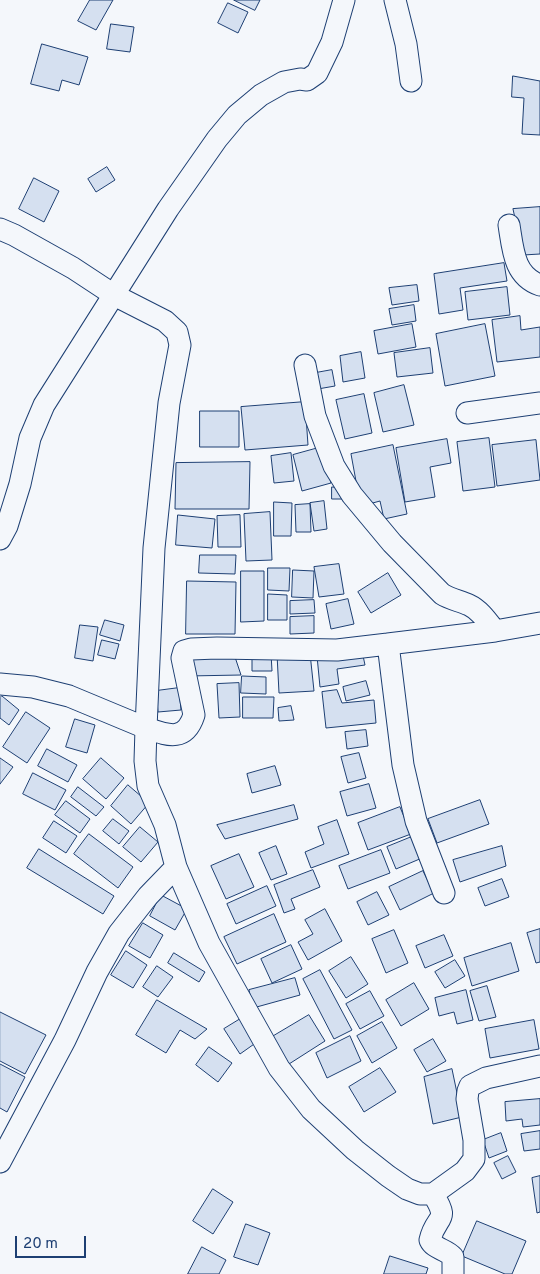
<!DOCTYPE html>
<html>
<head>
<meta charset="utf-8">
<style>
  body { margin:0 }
  #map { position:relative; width:540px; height:1274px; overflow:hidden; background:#f4f7fb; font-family:Overpass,sans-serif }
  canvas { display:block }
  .scale { position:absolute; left:15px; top:1236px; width:71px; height:22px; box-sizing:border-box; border:2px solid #1d3f73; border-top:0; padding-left:6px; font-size:15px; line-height:18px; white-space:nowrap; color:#1d3f73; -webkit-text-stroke:4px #f4f7fb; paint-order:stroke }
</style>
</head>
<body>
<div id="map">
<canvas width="540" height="1274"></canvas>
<div class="scale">20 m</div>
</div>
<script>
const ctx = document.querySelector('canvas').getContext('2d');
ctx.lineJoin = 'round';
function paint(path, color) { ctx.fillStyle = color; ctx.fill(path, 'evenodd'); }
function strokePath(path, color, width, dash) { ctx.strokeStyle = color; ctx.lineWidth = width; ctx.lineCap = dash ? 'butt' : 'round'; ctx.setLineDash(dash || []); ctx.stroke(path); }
const building = new Path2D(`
  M90 0H113L96 30 78 21Z
  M234 0H260L255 10Z
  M228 3 248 12 238 33 218 23Z
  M111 24 134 27 130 52 107 49Z
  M42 44 88 57 79 85 62 80 59 91 31 84Z
  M513 76 540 81V135L522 134 524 98 512 97Z
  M107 167 115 180 96 192 88 179Z
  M34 178 59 191 44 222 19 209Z
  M540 207V254L523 255 513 209Z
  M504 263 507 281 460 288 463 310 439 314 434 274Z
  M417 285 419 301 392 305 389 288Z
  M507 287 510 315 468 320 465 292Z
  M414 305 416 321 392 325 389 309Z
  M520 316 521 330 540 327V357L497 362 492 320Z
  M412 324 416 347 378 354 374 331Z
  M485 324 495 376 445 386 436 334Z
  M430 348 433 373 397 377 394 353Z
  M361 352 365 378 343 382 340 356Z
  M332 370 335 386 312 390 310 374Z
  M404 385 414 425 383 432 374 393Z
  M364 394 372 433 345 439 336 400Z
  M305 402 308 445 245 450 241 407Z
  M200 411H239V447H200Z
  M489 438 495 487 463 491 457 442Z
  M447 439 451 463 430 467 435 497 405 502 396 448Z
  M536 440 540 480 497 486 492 445Z
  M393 445 407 514 384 519 380 501 369 504 358 492 351 454Z
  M322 447 331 483 302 491 293 455Z
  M291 453 294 481 274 483 271 456Z
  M250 462 249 509H175L176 463Z
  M332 487 344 488V499H332Z
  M324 501 327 529 314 531 310 503Z
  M274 502 292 503 291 536H274Z
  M310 504 311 532H296L295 505Z
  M270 512 272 560 246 561 244 514Z
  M178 515 215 519 212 548 176 545Z
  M240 515 241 547H218L217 516Z
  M200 555H236L235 574 199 573Z
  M339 564 344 594 319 597 314 567Z
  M268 568H290L289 591 268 590Z
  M293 570 314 571 313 598 292 597Z
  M241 571H264V621L241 622Z
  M388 573 401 595 371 613 358 592Z
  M187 581 236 582 235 634H186Z
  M268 594 287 595V620H268Z
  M348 599 354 624 331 629 326 604Z
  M314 600 315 613 290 614V601Z
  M314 616V633L290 634V617Z
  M105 620 124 625 120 641 100 635Z
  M80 625 98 627 93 661 75 658Z
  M102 640 119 644 115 659 98 655Z
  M362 651 365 665 337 669 339 684 320 687 317 656Z
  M271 653 272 671H252V656Z
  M310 653 314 691 279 693 277 654Z
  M194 654 235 657 241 675 188 676Z
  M242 676 266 677V694L241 693Z
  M366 681 370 695 346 701 343 687Z
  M239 683 240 717 219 718 217 684Z
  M179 688 181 710 158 712 156 691Z
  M337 690 342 703 374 700 376 723 326 728 322 692Z
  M2 696 19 710 9 725 0 718V698Z
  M243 697H274L273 718H243Z
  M291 706 294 720 279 721 278 708Z
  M26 712 50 728 27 763 3 747Z
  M75 719 95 725 87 753 66 747Z
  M366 730 368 746 347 749 345 732Z
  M47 749 77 765 68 782 38 766Z
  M359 753 366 778 348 783 341 757Z
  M0 758 13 767 0 784Z
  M101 758 124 778 106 799 83 779Z
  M275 766 281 785 252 793 247 774Z
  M33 773 66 790 55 810 23 794Z
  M369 784 376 808 347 816 340 792Z
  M128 785 149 803 131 824 111 806Z
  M78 787 104 807 96 816 71 797Z
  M480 800 489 824 437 843 428 819Z
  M66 801 90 819 80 833 55 815Z
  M294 805 298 819 225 839 217 825Z
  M400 807 411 834 368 850 358 823Z
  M113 819 129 831 119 844 103 831Z
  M337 820 349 854 311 868 305 852 324 844 318 827Z
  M54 821 77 836 66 853 43 838Z
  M140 827 158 842 141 862 123 847Z
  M89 834 133 867 118 888 74 854Z
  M414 836 422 858 396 869 387 847Z
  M276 846 287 874 271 880 259 853Z
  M502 846 506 866 460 882 453 860Z
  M39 849 114 896 103 914 27 868Z
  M381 850 390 873 348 889 339 866Z
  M239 854 254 887 226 899 211 866Z
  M313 870 320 887 291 899 295 909 284 913 274 885Z
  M423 871 434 893 400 910 389 887Z
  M502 879 509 897 485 906 478 888Z
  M267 886 276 906 236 924 227 904Z
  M377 892 389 915 368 925 357 902Z
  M161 895 187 909 175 930 150 916Z
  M325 909 342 941 308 960 298 942 313 934 305 920Z
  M274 914 286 942 237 964 224 937Z
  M143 923 163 935 150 958 129 946Z
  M540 929V962L536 963 527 933Z
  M394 930 408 963 386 973 372 939Z
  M444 935 453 956 425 968 416 946Z
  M511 943 519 971 472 986 464 958Z
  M291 945 302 969 272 983 261 959Z
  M126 951 147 965 133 988 111 975Z
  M174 953 205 972 199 982 168 963Z
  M351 957 368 984 346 998 329 971Z
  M455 960 465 976 445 988 435 972Z
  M157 966 173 977 158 997 143 987Z
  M320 970 352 1030 334 1039 303 979Z
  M295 978 300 995 253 1008 249 990Z
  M414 983 429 1009 401 1026 386 1000Z
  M487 986 496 1017 479 1021 470 991Z
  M466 990 473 1020 457 1024 454 1012 439 1016 435 998Z
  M370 991 384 1016 360 1029 346 1004Z
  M157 1000 207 1029 195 1039 180 1030 166 1053 136 1035Z
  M0 1012 46 1035 25 1074 0 1061Z
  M309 1015 325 1041 289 1064 272 1037Z
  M242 1018 257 1042 240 1054 224 1029Z
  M534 1020 539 1049 490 1058 485 1029Z
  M382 1022 397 1048 372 1063 357 1036Z
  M350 1036 361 1061 327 1078 316 1053Z
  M433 1039 446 1061 427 1072 414 1050Z
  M209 1047 232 1063 218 1082 196 1065Z
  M0 1064 25 1077 7 1112 0 1108Z
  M380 1068 396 1092 364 1112 349 1087Z
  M452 1069 462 1117 433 1124 424 1077Z
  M540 1099V1125L523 1127 522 1119 506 1121 505 1102Z
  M540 1131V1149L524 1151 521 1134Z
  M501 1133 507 1151 489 1158 483 1140Z
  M508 1156 516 1172 502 1179 494 1163Z
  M540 1176V1212L537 1213 532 1178Z
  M213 1189 233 1202 213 1234 193 1221Z
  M477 1221 526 1241 512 1274H505L462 1256Z
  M246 1224 270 1233 258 1265 234 1257Z
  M202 1247 226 1260 219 1274H188Z
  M390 1256 428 1268 426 1274H384Z`);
paint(building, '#d5e0f0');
strokePath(building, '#1d3f73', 1);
const street = new Path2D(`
  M395 0 406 44 411 81
  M509 225C513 250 514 276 540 285
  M0 229 14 235 73 268 114 295 165 321 177 332 180 345 169 403 154 548 146 728C167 735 185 743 194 715L182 658 184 651 191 649 217 648 337 650 388 644
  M305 365 315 416 334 466 352 495 392 543 442 594C450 599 460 601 469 605 480 610 488 622 495 631
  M467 413 540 403
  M0 539 7 526 20 484 30 438 44 405 132 266 168 209 217 139 237 115 261 95 284 82 300 79 307 80 317 73 332 42 344 0
  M0 684 33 687 69 696 146 728 145 761 148 786 165 825 176 867 209 943 279 1068 311 1109 355 1150 388 1176 407 1189 420 1194H433L465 1171 474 1159V1140L467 1099 468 1091 470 1086 486 1078 540 1066
  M444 893 416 821 403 765 388 644 495 631 540 623
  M0 1162 65 1040 97 972 119 933 148 896 176 867
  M433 1194C451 1223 436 1214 430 1240 434 1249 446 1249 453 1257V1274`);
strokePath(street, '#1d3f73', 23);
strokePath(street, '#f4f7fb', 21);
</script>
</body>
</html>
